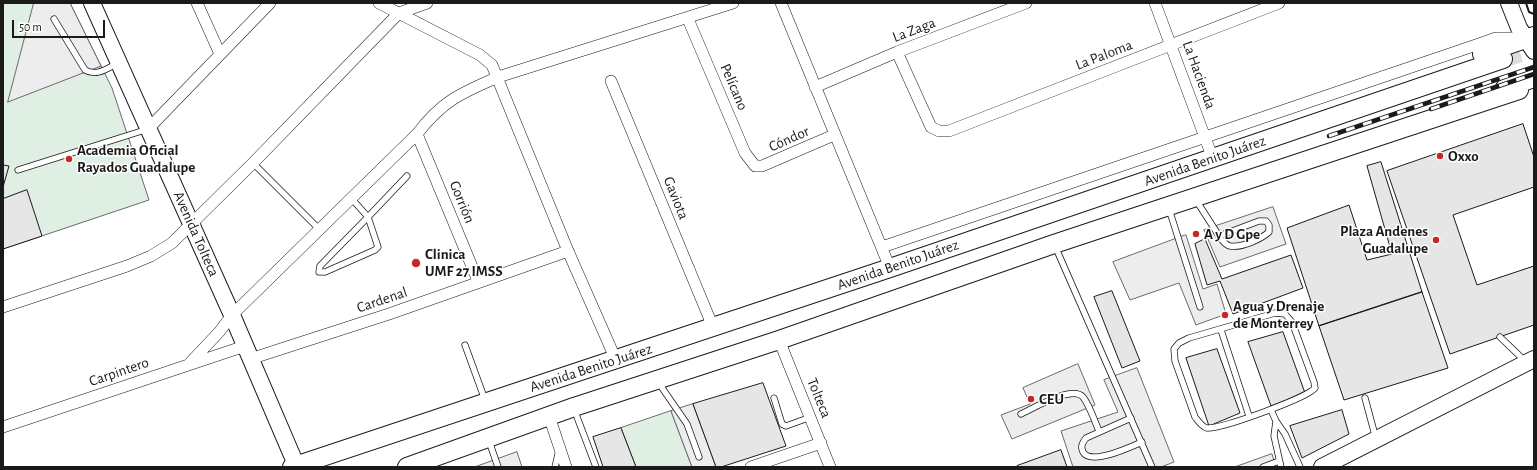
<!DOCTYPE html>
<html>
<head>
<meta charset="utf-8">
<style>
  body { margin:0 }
  #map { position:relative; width:1537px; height:470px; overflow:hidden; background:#fff; font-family:"Alegreya Sans",sans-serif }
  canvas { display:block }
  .frame { position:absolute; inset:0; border:4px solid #1a1a1a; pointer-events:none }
  .scale { position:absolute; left:12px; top:20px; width:93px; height:18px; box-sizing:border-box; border:2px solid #1a1a1a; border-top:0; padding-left:5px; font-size:12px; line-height:14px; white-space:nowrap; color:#1a1a1a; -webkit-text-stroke:3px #fff; paint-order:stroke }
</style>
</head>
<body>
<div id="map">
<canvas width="1537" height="470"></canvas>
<div class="frame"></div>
<div class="scale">50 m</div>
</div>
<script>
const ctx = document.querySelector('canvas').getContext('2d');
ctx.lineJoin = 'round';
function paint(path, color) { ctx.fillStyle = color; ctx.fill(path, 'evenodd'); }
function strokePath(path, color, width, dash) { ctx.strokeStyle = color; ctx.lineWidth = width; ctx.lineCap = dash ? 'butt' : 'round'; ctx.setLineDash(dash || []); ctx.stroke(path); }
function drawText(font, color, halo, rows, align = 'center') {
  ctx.font = font + ' "Alegreya Sans",sans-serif'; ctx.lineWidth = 3; ctx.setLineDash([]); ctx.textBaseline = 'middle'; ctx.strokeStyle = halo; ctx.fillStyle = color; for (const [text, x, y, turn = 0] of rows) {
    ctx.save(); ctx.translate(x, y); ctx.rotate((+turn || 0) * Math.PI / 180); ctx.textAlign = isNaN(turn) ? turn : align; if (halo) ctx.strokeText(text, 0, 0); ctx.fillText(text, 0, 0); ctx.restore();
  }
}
const green = new Path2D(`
  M3 3H70L112 88 149 200 3 249Z
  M671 411 692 467H636L621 428Z`);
paint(green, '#e0efe3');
strokePath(green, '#6a6a6a', 1);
const parking = new Path2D(`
  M34 3H70L101 66 8 102Z
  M1273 207 1286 244 1220 267 1204 230Z
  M1186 235 1203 289 1217 284 1226 314 1196 325 1179 283 1130 300 1113 262Z
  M1078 364 1095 405 1012 439 1001 415 1030 404 1023 388Z
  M1137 368 1174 462 1161 467H1073L1061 431 1118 412 1104 380Z
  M693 404 716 467H692L671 411Z
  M517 452 522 467H475Z
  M1272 454 1276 467H1235Z`);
paint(parking, '#ededed');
strokePath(parking, '#6a6a6a', 1);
const building = new Path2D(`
  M1523 124 1534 157V187L1453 215 1477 285 1534 266V325L1450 354 1387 171Z
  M1381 162 1422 292 1319 326 1287 228 1349 205 1367 260 1392 254 1367 166Z
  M3 165 9 166 3 187Z
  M27 190 42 236 3 249V199Z
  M1205 239 1222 279 1291 255 1303 288 1233 314 1220 281 1207 285 1195 244Z
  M1112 291 1140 361 1122 368 1094 297Z
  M1422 292 1448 368 1344 400 1319 326Z
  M1283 332 1305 393 1271 406 1248 342Z
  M1217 349 1240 413 1209 426 1186 358Z
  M763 383 786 446 721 467H716L693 404Z
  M1342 410 1349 434 1302 458 1290 426Z
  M621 428 636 467H603L593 437Z
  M1061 450 1067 467H1017V466Z`);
paint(building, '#e6e6e6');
strokePath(building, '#1a1a1a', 1);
strokePath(new Path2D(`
  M1503 59 1534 49`), '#ddd', 18, [18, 9]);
const lane = new Path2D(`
  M54 19 85 70C96 77 108 68 118 63
  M253 163 320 230
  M18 170 148 129
  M352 199 368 217 407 176
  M1196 200 1219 236C1222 240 1225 245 1230 246 1242 248 1261 239 1269 232V225L1266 221H1259L1219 236
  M1169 209 1200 307
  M368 217 378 247 375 250 325 272H319L320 266Z
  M1055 246 1152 467
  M1275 313 1285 314 1292 322 1314 382 1315 388C1307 398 1219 430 1207 428 1202 427 1198 421 1195 417L1175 361 1174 349 1179 343 1189 338Z
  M1221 330 1249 416
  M1500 337 1525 361
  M465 345 485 400
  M658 382 687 424 699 457
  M774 398 782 424 786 426 811 417
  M1365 398 1376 439
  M574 409 596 467
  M1271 410 1276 421 1285 434 1300 467
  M1021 414C1034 408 1072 385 1083 397 1090 406 1094 420 1099 431
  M1131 418 1086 438C1083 442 1080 446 1083 452 1091 466 1130 447 1142 442
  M1276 421 1274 436 1281 467
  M489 441 498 467
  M555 467 559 450
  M1263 467 1279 461`);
const street = new Path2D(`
  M197 3 220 54
  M379 3 480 55 492 65 568 251 616 360
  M781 3 890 268
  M1155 3 1213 159
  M688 19 745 153 755 166H762L834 135
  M897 52 931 127 939 131H949L1279 3
  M611 81 713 327
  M815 87 897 52 1026 3
  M148 129 270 3
  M417 134 478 281
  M882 247 1482 43 1496 38H1515
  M3 307 127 266 151 256 172 243 253 163 399 13 427 3
  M779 340 830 467
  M250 359 389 314 568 251
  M188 365 220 331 232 315 417 134C442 101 461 93 498 77L733 3
  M549 416 566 467
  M3 427 245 346
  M751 467 821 443`);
const secondary = new Path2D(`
  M92 3 232 315 297 467
  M1509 3 1519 28 1534 51
  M1322 467 1534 359`);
const primary = new Path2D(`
  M1482 54 1534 36
  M1505 88 1534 78
  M292 467 890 268 1503 59
  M407 467 574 407 779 340 1054 244 1519 90`);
strokePath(lane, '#1a1a1a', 7);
strokePath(street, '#1a1a1a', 12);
strokePath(secondary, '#1a1a1a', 18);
strokePath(primary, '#1a1a1a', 20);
strokePath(lane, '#fff', 5.5);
strokePath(street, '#fff', 11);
strokePath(secondary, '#fff', 16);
strokePath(primary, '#fff', 18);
const rail = new Path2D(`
  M1431 109 1534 74
  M1329 136 1534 67`);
strokePath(rail, '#1a1a1a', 4.5);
strokePath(rail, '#fff', 3, [9]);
strokePath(new Path2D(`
  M1526 3 1529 12 1534 14`), '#1a1a1a', 2);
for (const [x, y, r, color] of [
  [1440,156,4,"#c62828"],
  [69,159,4,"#c62828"],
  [1196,234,4,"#c62828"],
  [1436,240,4,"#c62828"],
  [416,263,5,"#c62828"],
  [1225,315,4,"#c62828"],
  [1031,399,4,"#c62828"]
]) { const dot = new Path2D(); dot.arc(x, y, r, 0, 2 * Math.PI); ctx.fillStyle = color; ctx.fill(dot); strokePath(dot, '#fff', 1.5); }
drawText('15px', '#1a1a1a', '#fff', [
  ["La Zaga",914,30,-21],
  ["La Paloma",1104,55,-21],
  ["La Hacienda",1199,75,70],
  ["Pelícano",734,87,67],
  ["Cóndor",789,139,-24],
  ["Avenida Benito Juárez",1205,161,-19],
  ["Gaviota",676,198,68],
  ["Gorrión",462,202,68],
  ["Avenida Tolteca",196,234,66],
  ["Avenida Benito Juárez",898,265,-19],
  ["Cardenal",382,300,-19],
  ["Avenida Benito Juárez",591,368,-18],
  ["Carpintero",119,372,-19],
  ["Tolteca",819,398,68]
]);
drawText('bold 15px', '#1a1a1a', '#fff', [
  ["Academia Oficial",77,150],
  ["Rayados Guadalupe",77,167],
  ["Oxxo",1448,156],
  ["Plaza Andenes",1428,231,"right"],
  ["Guadalupe",1428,248,"right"],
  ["A y D Gpe",1204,234],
  ["Clinica",425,254],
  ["UMF 27 IMSS",425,271],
  ["Agua y Drenaje",1233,306],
  ["de Monterrey",1233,323],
  ["CEU",1039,399]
], 'left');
</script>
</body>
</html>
